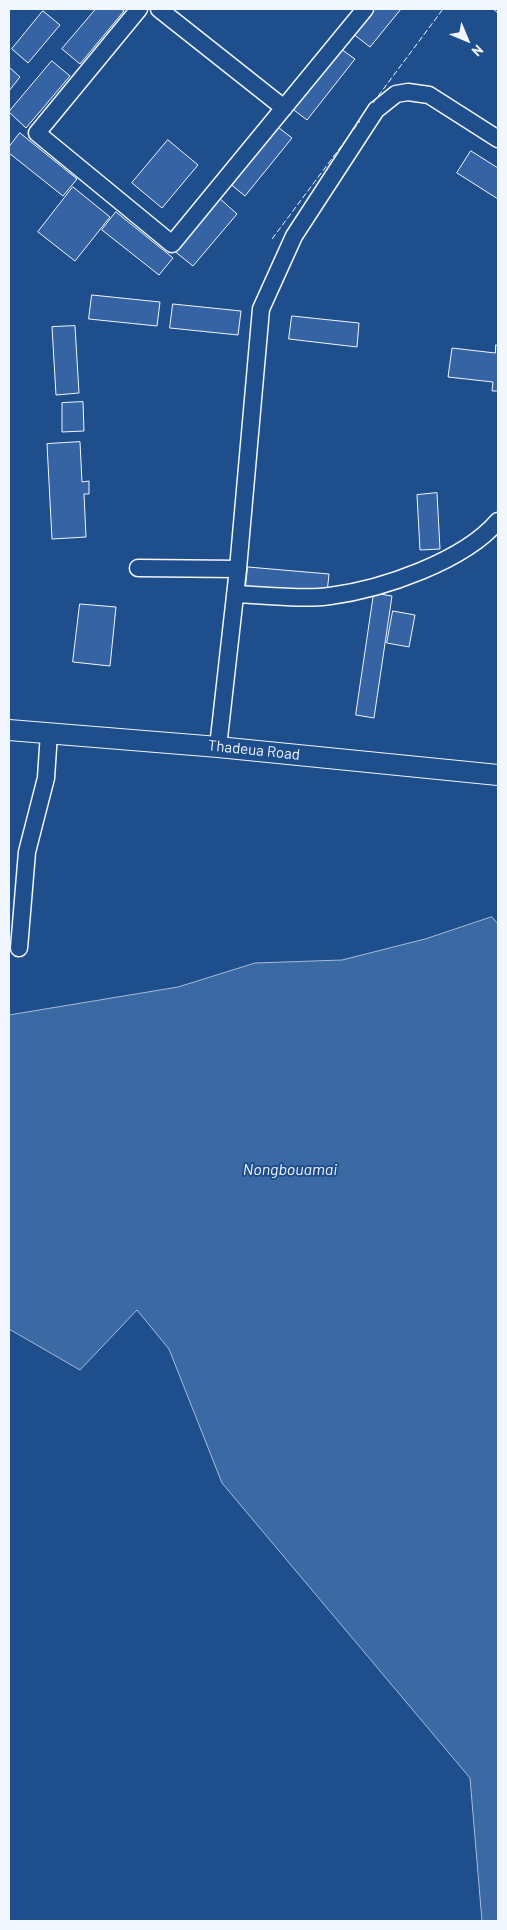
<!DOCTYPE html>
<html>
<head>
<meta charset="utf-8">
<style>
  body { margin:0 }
  #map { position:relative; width:507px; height:1930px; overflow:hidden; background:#1f4e8c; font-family:Barlow,sans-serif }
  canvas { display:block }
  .frame { position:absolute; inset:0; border:10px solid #f2f6ff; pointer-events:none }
  .north { position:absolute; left:442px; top:15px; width:50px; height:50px; -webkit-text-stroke:4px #1f4e8c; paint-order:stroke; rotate:135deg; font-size:14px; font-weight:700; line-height:20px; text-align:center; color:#f2f6ff }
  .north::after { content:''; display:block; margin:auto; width:18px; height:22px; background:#f2f6ff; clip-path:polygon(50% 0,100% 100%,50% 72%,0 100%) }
</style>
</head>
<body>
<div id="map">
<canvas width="507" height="1930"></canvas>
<div class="frame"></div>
<div class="north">N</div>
</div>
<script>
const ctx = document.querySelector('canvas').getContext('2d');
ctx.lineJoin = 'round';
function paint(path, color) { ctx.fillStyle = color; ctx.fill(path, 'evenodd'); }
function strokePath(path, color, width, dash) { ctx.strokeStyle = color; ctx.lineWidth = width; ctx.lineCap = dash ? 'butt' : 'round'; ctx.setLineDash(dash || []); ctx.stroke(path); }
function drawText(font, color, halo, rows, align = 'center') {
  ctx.font = font + ' Barlow,sans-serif'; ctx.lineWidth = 4; ctx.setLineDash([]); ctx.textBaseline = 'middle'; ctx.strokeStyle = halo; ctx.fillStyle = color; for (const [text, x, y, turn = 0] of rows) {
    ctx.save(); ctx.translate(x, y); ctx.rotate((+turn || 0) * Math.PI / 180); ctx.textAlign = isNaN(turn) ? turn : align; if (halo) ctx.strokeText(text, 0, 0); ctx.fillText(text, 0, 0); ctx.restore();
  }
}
const water = new Path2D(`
  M492 917 498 924V1921H482L470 1778 222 1483 169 1349 137 1310 80 1370 9 1329V1015L178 987 255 963 342 960 425 939Z`);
paint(water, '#3b69a3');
strokePath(water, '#a8bbd7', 1);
const building = new Path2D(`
  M96 9H121L124 11 80 64 62 49Z
  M372 9H401L370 47 352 33Z
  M43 11 60 25 28 63 12 49Z
  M338 47 355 59 307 120 290 107Z
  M52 61 70 76 26 128 9 112Z
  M9 67 20 77 9 91Z
  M274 124 292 138 245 196 228 182Z
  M20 133 77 179 63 196 9 153V147Z
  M168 140 198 165 162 208 132 183Z
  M471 151 498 168V199L457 173Z
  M73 187 110 217 75 261 38 232Z
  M218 197 237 214 193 266 173 250Z
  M116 212 173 258 159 275 102 230Z
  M92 295 160 302 157 326 89 319Z
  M173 304 241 311 238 335 170 328Z
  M292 316 359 323 357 347 289 339Z
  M75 326 79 393 56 395 52 327Z
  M496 345 498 346V391H492L493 382 448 377 452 348 495 353Z
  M83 402 84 431 62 432V403Z
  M80 442 82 482 89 481V494H84L86 537 52 539 47 444Z
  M437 493 440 549 420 550 417 495Z
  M248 567 329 574 327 593 246 586Z
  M374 593 392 596 374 718 356 715Z
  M80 604 116 607 110 666 73 662Z
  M393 611 415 615 409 647 387 643Z`);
paint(building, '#3563a3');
strokePath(building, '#f2f6ff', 1);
const minor = new Path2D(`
  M139 9 37 133 172 244 365 9
  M159 9 284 108
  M138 568 238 569
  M235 594C263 595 304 600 330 596 383 589 464 561 498 521
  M218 747 238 569 261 309 294 236 376 110 396 94 408 92 429 95 498 139
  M19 948 27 852 46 778 49 733`);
const major = new Path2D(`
  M9 730 218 747 498 775`);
strokePath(minor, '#f2f6ff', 19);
strokePath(major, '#f2f6ff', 22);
strokePath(minor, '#1f4e8c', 16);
strokePath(major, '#1f4e8c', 20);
strokePath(new Path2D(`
  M493 9 498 13
  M373 103 443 9
  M272 239 360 121`), '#f2f6ff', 1, [6, 2.5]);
drawText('15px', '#f2f6ff', '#1f4e8c', [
  ["Thadeua Road",254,750,6]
]);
drawText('italic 16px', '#f2f6ff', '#1f4e8c', [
  ["Nongbouamai",290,1170]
]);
</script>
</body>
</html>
